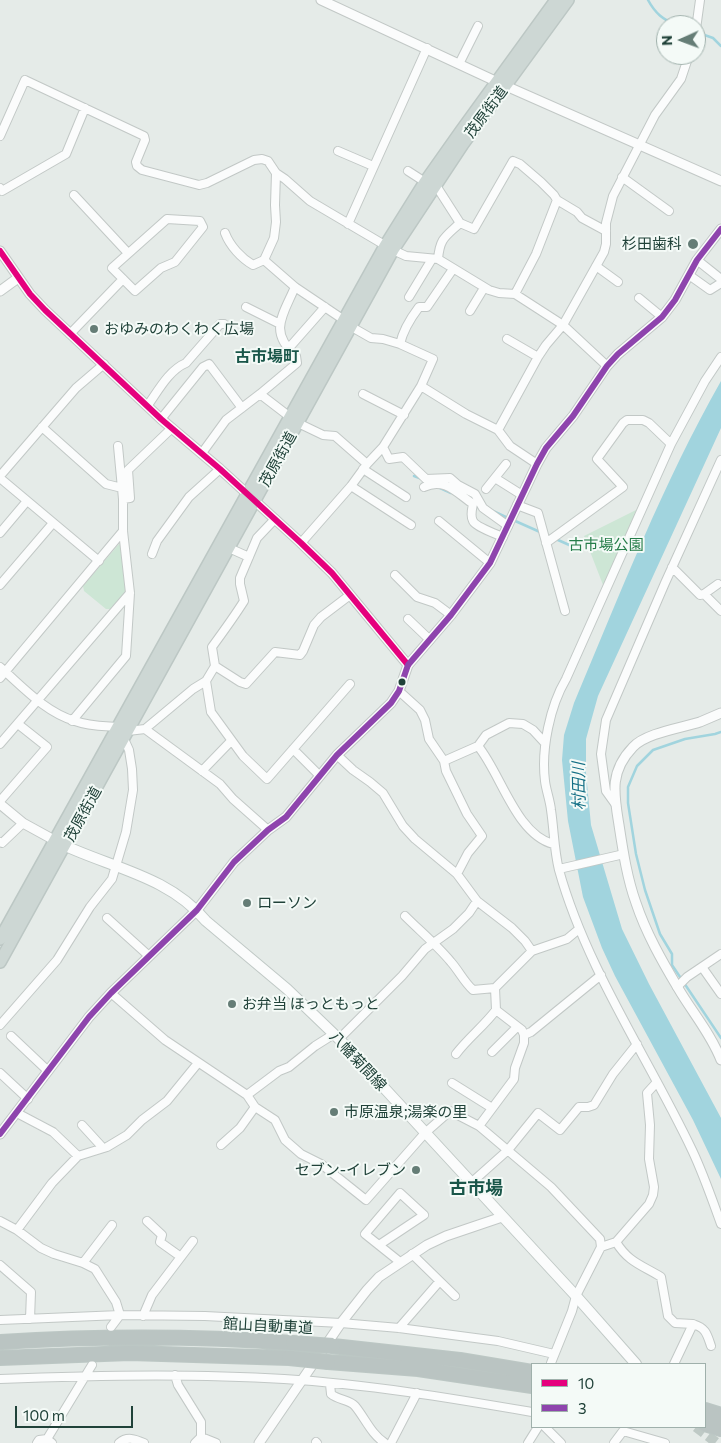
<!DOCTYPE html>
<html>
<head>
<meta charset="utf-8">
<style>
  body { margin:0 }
  #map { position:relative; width:721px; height:1443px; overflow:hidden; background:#e5ebe8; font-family:Commissioner,sans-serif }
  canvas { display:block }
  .legend { position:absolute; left:531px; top:1363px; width:175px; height:65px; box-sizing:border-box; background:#f4faf7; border:1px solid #9fb0ab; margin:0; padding:6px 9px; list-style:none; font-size:15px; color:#204239 }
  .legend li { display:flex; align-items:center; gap:10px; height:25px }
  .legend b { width:25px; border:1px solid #9fb0ab }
  .north { position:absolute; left:656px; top:15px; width:50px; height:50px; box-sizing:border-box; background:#f4faf7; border:1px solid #9fb0ab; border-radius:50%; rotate:268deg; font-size:14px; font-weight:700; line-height:20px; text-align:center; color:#204239 }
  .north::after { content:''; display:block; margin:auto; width:18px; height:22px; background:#657d76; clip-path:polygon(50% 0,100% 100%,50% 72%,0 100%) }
  .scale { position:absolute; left:15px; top:1406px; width:118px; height:22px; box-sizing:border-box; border:2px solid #204239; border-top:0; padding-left:6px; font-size:15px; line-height:18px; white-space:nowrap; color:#204239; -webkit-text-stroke:4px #f4faf7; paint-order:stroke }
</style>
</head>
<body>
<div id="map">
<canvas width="721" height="1443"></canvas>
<ul class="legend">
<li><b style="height:6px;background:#e5007d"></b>10</li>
<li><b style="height:6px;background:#8e44ad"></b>3</li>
</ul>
<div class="north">N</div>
<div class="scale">100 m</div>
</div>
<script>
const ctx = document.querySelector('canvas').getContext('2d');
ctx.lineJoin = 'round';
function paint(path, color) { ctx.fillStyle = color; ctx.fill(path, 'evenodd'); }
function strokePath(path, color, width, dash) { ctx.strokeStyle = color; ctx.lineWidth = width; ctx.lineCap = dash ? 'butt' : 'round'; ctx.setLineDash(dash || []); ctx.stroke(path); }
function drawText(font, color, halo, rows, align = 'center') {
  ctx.font = font + ' Commissioner,"Noto Sans JP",sans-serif'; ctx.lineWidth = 4; ctx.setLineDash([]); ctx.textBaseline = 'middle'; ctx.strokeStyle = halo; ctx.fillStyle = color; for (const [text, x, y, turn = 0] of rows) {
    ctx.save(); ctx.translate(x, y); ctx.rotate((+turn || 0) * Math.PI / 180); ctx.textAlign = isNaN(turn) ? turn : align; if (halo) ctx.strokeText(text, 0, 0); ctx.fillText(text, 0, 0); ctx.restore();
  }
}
paint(new Path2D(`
  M642 507 605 590 584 536Z
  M119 544 121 545C122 553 128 586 126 590 122 597 115 603 110 609H106L84 591 83 586Z`), '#cde6d5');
paint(new Path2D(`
  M721 381V428L598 696 586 739V773L591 825 622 929 649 984 721 1118V1179L693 1120 615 976 602 948 583 897 568 821 562 760 564 735 574 703C620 594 663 483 721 381Z`), '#a1d4de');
strokePath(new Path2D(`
  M648 0C655 13 663 20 677 25
  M696 32 713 38 721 46
  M414 476 422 479
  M440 488 451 493
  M493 511 508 518
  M513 520 576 548
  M721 732 715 734 685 739 653 750 637 766 628 787V803L636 854 645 890 660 934 672 954V965L721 1038`), '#a1d4de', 2.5);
strokePath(new Path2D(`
  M696 1427 717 1443`), '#bec9c5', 10, [10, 5]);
const minor = new Path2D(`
  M696 29 700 0
  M459 64 478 26
  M0 136 25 80 144 136 145 140 136 162 137 166 142 170 199 185 207 183 254 160 262 159 268 161 276 173 285 179 310 201 393 250 406 256 438 259 489 290 499 293 515 294 563 325 607 366
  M338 151 373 166
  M408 171 425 182
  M276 173 275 205 276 222 274 238 264 260 295 287 344 320 350 326 371 338 383 339 400 344
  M622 177 669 211
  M435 184 460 223 474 229 513 161 520 164 541 182 554 195 557 200 577 212 582 218 606 231
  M0 188 2 191 66 154 85 108
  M74 195 127 252
  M167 219 200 221 203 227 175 262 161 268 135 291 112 268Z
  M348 224 427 48
  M225 233C230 246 241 258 253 265L264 260
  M438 259C440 238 445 237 460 223
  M697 260 721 279
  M596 266 618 282
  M689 275 710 290 721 283
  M515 294 536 254 557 200
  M409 297 432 259
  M639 298 662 317
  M246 307 280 324
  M470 311 484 288
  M70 334 123 279
  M507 339 538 357
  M288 349 325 307
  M721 357 705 381 671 444 566 679C550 706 541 749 545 781 546 790 550 800 551 810 554 830 554 850 559 870 587 970 648 1057 692 1150 703 1173 712 1199 721 1224
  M421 386 466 414 498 430 510 446 537 464
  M260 394 290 417
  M363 394 404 415
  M148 405C158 391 169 370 186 363L220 324H224
  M161 419 203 367 209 364 242 408
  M298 423 323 435 335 436 367 464
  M42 427 106 484 122 488
  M498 430 538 357 546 345 563 325 604 252 606 244V223L613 196 655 115 681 79 689 55
  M383 447 389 459 403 457 426 479 450 478 458 485 475 494 483 508 508 526
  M202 453 226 420 260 394 297 363 296 356C268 332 283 315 295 287
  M363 469 406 497
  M0 476 76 388 104 364
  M0 478 99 561
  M495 478 522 495
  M351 486 411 525
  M424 487C444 477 457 493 473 504 472 509 470 516 473 521 476 527 496 534 503 537
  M486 489 506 464
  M123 499 130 498 128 470 172 428
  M517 505 538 513 565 611
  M275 519 257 538 240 578V584L244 601C234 617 223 632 212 647L215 666 206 681 211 712 243 756 267 779 350 684
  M439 521 490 563
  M0 533 27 501
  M301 543 351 486 367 464 383 447 421 386 433 359 400 344C403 330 410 319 419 307H427L453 269
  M546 543 623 487 597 459 623 423 627 420H643L649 423 671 444
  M229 548 249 557
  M152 554 157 541 189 497 220 469
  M672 567 700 595 704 594 718 584
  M395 575 417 597 435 603 451 615
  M0 585 53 523
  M704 594 721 611
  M408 619 430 640
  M215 666 240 682 246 684 275 652 300 655 303 651 314 625 321 617 350 595
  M0 667C23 687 45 712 75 721 88 726 103 726 117 727
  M0 678 123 531
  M399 691 420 710 425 720 429 739 444 761 446 771 467 814 482 836 468 853 457 874
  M72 721 126 656 130 593 123 531V499L118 446
  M145 729 220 784 233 799 268 830
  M128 731 145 729 193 689 206 681
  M0 744 130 593
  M478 746C501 774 516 834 553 844
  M293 749 320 776
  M337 755 353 770 370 782 383 793 403 826 415 839 457 874 477 901 512 928 525 941 532 951 495 988 496 1010 522 1030 524 1035V1043L515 1068 514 1079 479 1126
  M444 761 478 746 486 735 509 723 523 724 533 730 545 743
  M202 771 231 741
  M0 801 47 747 18 724
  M616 805 606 791 601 754 606 720 665 583 721 460
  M0 842 2 843 23 823
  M559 869 624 854
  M405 916C420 931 437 945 451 962 459 971 464 982 473 990L495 988
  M107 918 149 956
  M532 951 567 939 579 929
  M702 967 721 994
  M677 987 687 977 721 954
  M111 993 165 1040 247 1095 255 1107 275 1120 285 1140 301 1154 321 1164 366 1200 425 1133 450 1111 479 1126 551 1187 600 1239 601 1247 576 1296 572 1311 551 1363
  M0 1025 57 960 90 907 112 879 126 832 133 790 132 769 129 750 124 739
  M524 1035 531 1032 601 975
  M11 1036 48 1071
  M339 1039 402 976 425 949 453 929 469 913 477 901
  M492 1052 517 1027
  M456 1054C468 1038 484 1026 496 1010
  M0 1073 28 1099
  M452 1083 492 1108
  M247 1095 279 1071 289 1067 315 1046 334 1034
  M17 1113 53 1132 78 1156
  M82 1125 103 1148
  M221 1145 240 1128 255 1107
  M471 1183 508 1150 538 1113 560 1130 579 1107H588L594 1105 613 1074 637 1044
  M0 1221 17 1230 41 1248 54 1254 83 1263 95 1269 116 1302 120 1315 111 1327
  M147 1221 162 1235 160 1242 181 1257
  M17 1230 52 1183 78 1156 107 1147 127 1135 142 1120 167 1101 198 1063
  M616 1242C629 1263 642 1265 661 1277L668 1316 675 1323 693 1324 674 1364
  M379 1245 424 1215 400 1193 365 1234 400 1262
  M601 1247 616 1242 649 1204 653 1195 654 1187 649 1159 650 1125 647 1093 657 1082
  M412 1254 455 1296
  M83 1263 112 1225
  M0 1265 31 1292 30 1319
  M143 1316 152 1295 193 1241
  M0 1320 120 1315 205 1316 341 1323 399 1328 498 1341 554 1354
  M693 1324C706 1328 707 1334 711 1346
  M399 1328 439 1282
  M175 1375 178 1385 201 1422V1443
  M0 1379C95 1375 189 1373 284 1379 367 1384 450 1398 532 1412
  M330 1384 331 1394C338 1400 350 1400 355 1406 365 1418 371 1434 385 1443
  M545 1427 561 1443
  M47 1439 92 1365
  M316 1442 317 1443
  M37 1443 39 1440 47 1439 52 1443
  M119 1443C127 1436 135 1439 144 1443
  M195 1443 201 1437 216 1443
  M391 1443 417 1393
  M528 1443 538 1427
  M614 1443 623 1431 665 1443`);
const tertiary = new Path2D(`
  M321 0 506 86 721 181
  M0 251 30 294 45 310 161 419 220 469 301 543 332 573 408 665
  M0 291 18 278
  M721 713C714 716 707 719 700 722 681 728 646 733 633 747 609 772 614 794 619 825 623 851 627 878 636 903 646 933 662 961 678 988 692 1012 711 1034 721 1060
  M0 804 23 823 54 840
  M0 1134 89 1017 111 993 197 910 234 862 268 830 286 817 337 755 391 703 399 691 408 665 451 615 490 563 537 464 546 448 573 416 607 366 618 354 662 317 675 300 697 260 721 229
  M259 1443 341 1323 367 1290 379 1277 427 1245 446 1236 502 1217`);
const secondary = new Path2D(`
  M57 842C107 867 168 875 206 921L287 989 339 1039 576 1296 636 1364`);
const primary = new Path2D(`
  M0 939 385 246 425 182 461 131 556 0
  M0 962 393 250 463 144 568 0`);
const motorway = new Path2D(`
  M0 1342C98 1336 196 1336 293 1343
  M333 1346 460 1360 532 1372
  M0 1358 130 1353 289 1358
  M328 1362 418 1369 532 1386
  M705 1410 721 1415
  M705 1424 721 1429`);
strokePath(minor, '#c2c8c6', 10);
strokePath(tertiary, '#c2c8c6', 11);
strokePath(secondary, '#c0c9c6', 12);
strokePath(primary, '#bcc7c4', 14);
strokePath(motorway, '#bcc7c4', 16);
strokePath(minor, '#fbfcfc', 8);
strokePath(tertiary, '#fbfcfc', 9);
strokePath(secondary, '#fbfcfc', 10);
strokePath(primary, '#cdd7d4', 11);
strokePath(motorway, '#bac4c2', 14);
const motorwayBridge = new Path2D(`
  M293 1343 333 1346
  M289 1358 328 1362`);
strokePath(motorwayBridge, '#bcc7c4', 16, []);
strokePath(motorwayBridge, '#bac4c2', 14);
strokePath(new Path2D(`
  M0 251 30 294 45 310 161 419 220 469 301 543 332 573 408 665`), '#e5007d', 6);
strokePath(new Path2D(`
  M0 1134 89 1017 111 993 197 910 234 862 268 830 286 817 337 755 391 703 399 691 408 665 451 615 490 563 537 464 546 448 573 416 607 366 618 354 662 317 675 300 697 260 721 229`), '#8e44ad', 6);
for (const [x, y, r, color] of [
  [693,244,6,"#657d76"],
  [94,329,5,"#657d76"],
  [402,682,4.5,"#204239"],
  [247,903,5,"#657d76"],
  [232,1004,5,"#657d76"],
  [334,1112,5,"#657d76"],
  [416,1170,5,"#657d76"]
]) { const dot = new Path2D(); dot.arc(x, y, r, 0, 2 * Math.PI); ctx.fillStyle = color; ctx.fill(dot); strokePath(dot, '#f4faf7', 2); }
drawText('15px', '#204239', '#f4faf7', [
  ["茂原街道",486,112,-53],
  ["茂原街道",278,459,-61],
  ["茂原街道",83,814,-61],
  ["八幡菊間線",358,1061,47],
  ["館山自動車道",268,1326,3]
]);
drawText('15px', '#204239', '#f4faf7', [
  ["杉田歯科",682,244,"right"],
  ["おゆみのわくわく広場",104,329],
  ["ローソン",257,903],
  ["お弁当 ほっともっと",242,1004],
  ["市原温泉;湯楽の里",344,1112],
  ["セブン-イレブン",406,1170,"right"]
], 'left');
drawText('15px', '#257d49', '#f4faf7', [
  ["古市場公園",606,545]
]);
drawText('bold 16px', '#195649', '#f4faf7', [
  ["古市場町",267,357]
]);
drawText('italic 16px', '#136f85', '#f4faf7', [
  ["村田川",579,786,-91]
]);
drawText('bold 18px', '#195649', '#f4faf7', [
  ["古市場",476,1188]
]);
</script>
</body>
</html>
